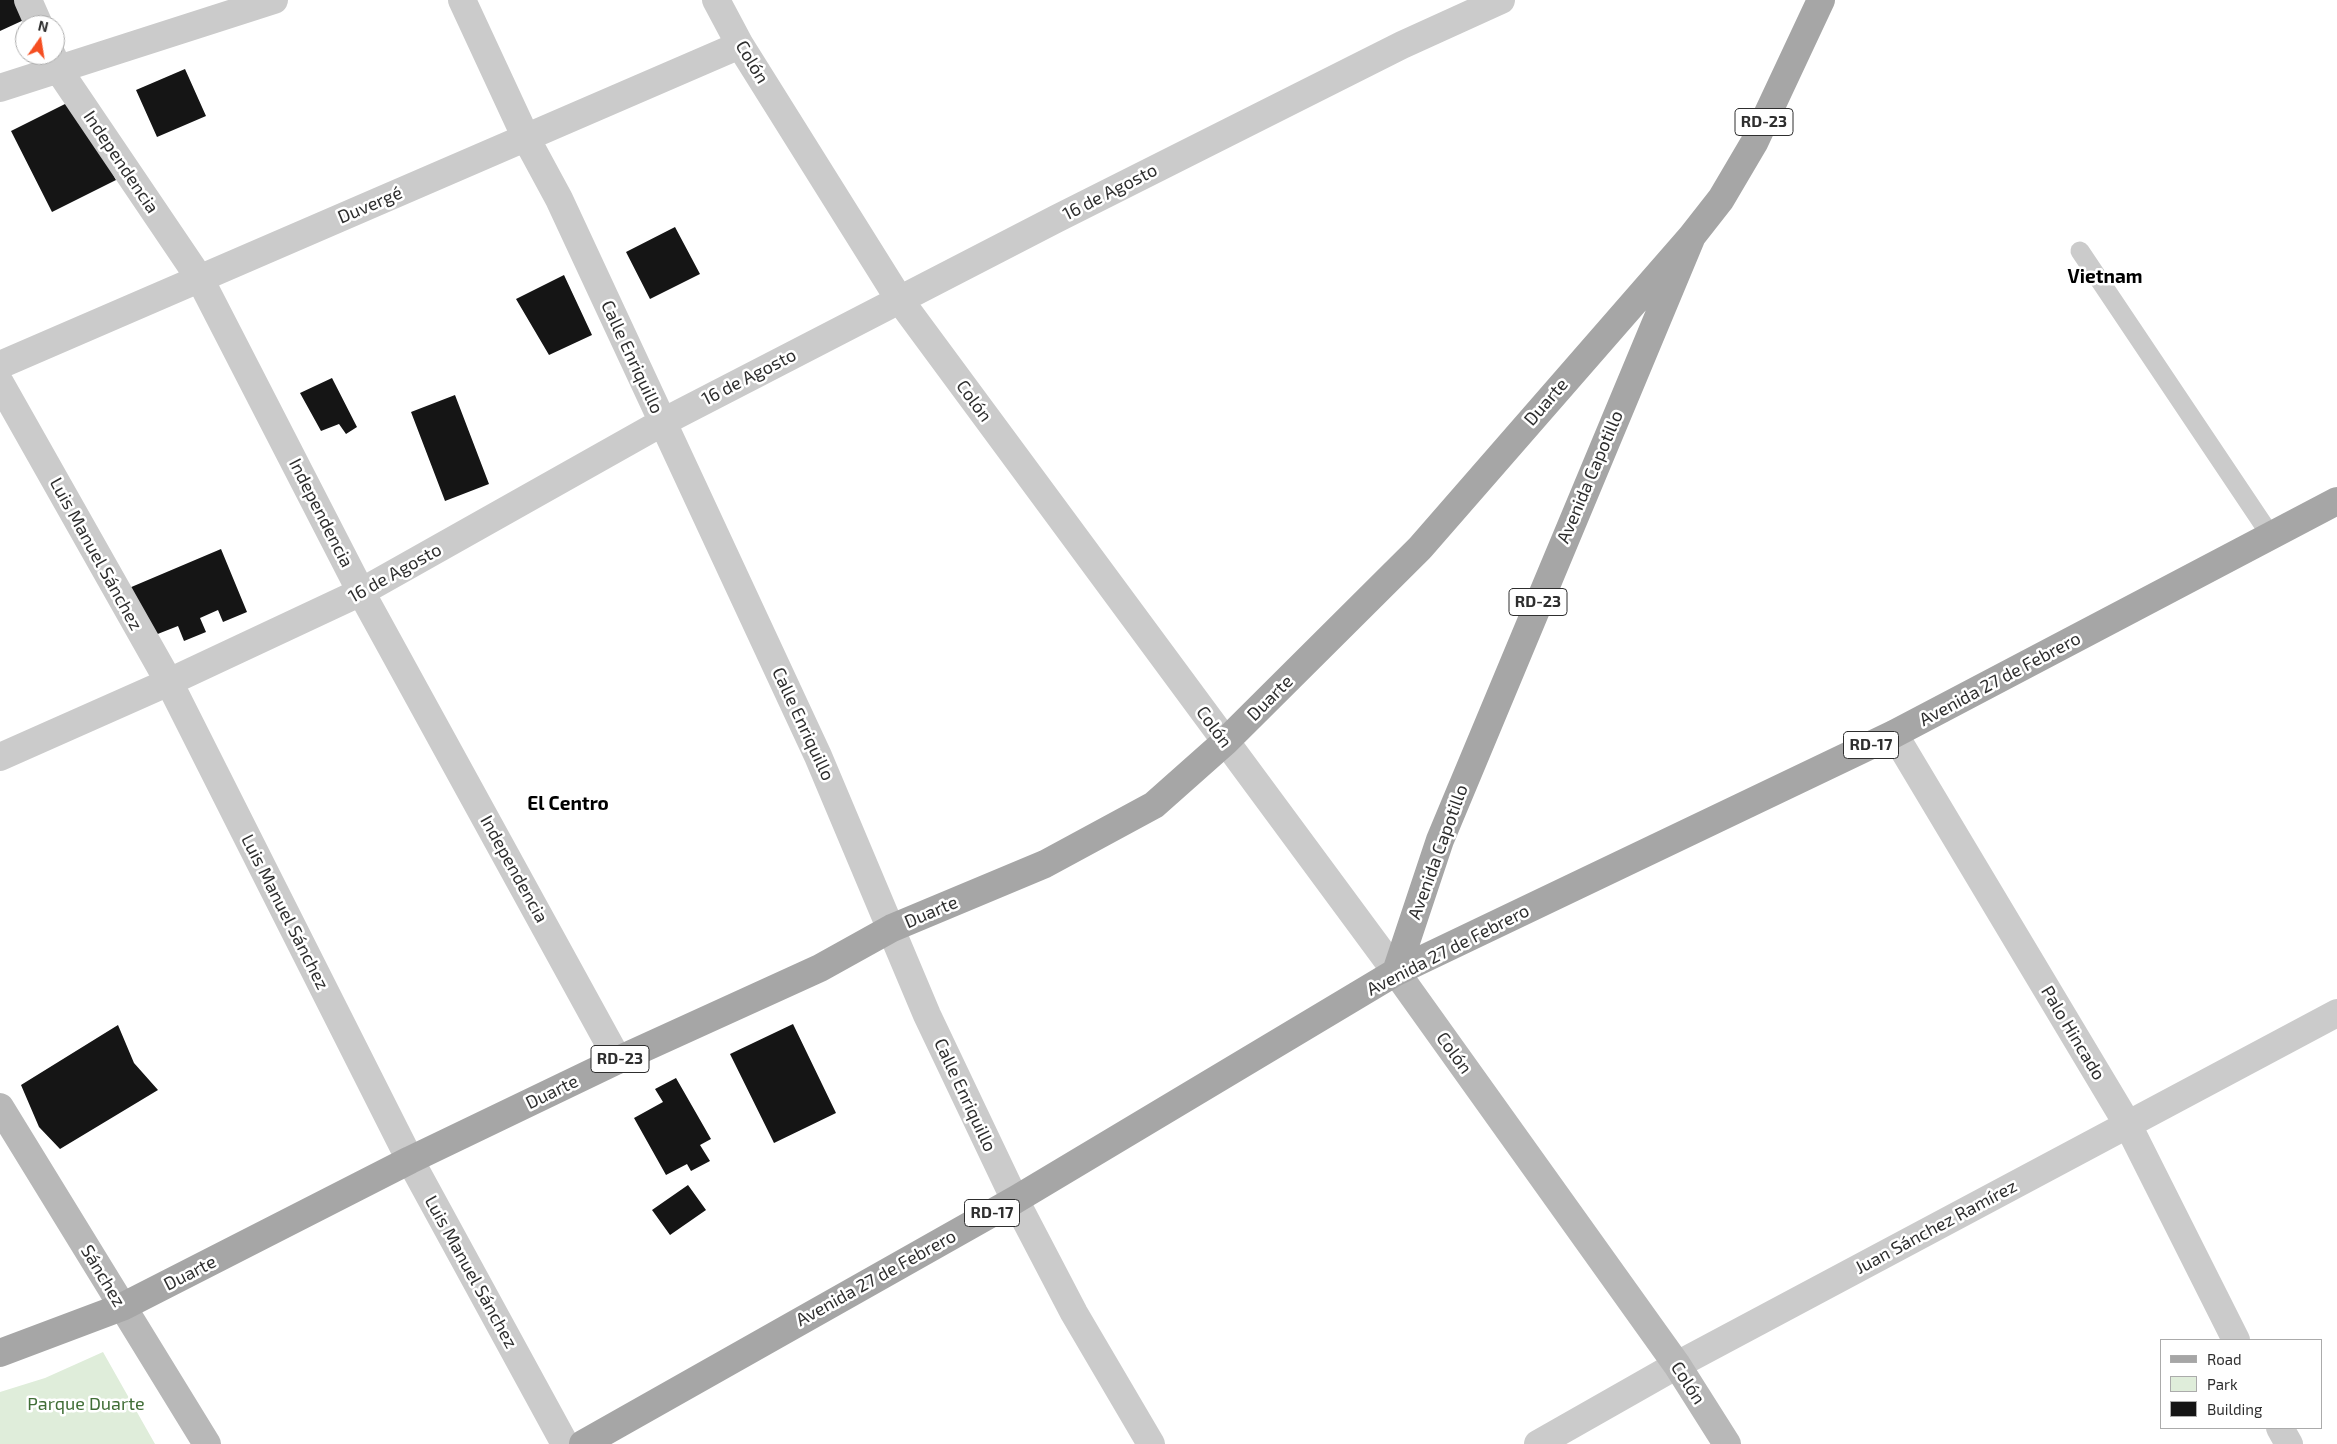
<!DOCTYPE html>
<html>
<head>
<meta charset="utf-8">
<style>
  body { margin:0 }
  #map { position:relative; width:2337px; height:1444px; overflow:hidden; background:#fff; font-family:"Exo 2",sans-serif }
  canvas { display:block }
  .legend { position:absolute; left:2160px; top:1339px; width:162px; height:90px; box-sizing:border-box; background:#fff; border:1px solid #ababab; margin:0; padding:6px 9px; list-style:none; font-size:15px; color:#2e2e2e }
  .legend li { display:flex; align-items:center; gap:10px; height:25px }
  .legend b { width:25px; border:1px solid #ababab }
  .north { position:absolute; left:15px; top:15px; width:50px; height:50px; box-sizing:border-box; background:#fff; border:1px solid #ababab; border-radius:50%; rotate:13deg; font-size:14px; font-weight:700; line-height:20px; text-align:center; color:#2e2e2e }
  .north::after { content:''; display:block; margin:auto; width:18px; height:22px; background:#f54e21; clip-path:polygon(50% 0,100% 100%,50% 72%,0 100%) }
</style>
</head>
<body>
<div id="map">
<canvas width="2337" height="1444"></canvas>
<ul class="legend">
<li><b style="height:6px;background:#a6a6a6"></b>Road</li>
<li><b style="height:14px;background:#dfedda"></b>Park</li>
<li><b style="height:14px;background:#151515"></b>Building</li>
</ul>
<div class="north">N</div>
</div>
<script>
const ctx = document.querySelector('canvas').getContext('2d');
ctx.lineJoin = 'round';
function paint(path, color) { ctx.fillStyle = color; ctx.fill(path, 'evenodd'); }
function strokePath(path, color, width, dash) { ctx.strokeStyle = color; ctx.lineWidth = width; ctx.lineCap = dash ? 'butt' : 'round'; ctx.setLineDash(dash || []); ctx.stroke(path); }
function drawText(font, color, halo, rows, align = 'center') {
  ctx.font = font + ' "Exo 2",sans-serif'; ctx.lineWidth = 5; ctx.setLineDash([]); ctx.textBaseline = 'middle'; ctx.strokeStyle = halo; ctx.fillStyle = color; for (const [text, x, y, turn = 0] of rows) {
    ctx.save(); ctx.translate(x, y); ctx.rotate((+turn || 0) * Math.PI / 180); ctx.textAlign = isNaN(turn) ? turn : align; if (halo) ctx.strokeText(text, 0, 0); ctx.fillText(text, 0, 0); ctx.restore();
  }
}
paint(new Path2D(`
  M103 1352 155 1444H0V1392L45 1378Z`), '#dfedda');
paint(new Path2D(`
  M0 0H17L26 19 0 31Z
  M185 69 206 116 157 137 136 90Z
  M75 99 116 180 52 212 11 131Z
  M675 227 700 274 650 299 626 252Z
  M564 275 592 335 549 355 516 299Z
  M332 378 357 427 346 434 339 424 321 431 300 393Z
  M455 395 489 484 445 501 411 412Z
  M221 549 247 612 223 622 218 610 200 618 206 632 184 641 178 626 150 637 129 588Z
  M793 1024 836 1113 774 1143 730 1054Z
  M118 1025 134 1063 158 1090 60 1149 39 1127 21 1085Z
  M676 1078 711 1139 700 1145 710 1161 691 1171 687 1164 666 1175 634 1118 663 1102 655 1089Z
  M688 1185 706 1210 670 1235 652 1210Z`), '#151515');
strokePath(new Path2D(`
  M2080 251 2271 536`), '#cbcbcb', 19);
strokePath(new Path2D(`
  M28 0 39 25
  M462 0 526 138 559 199 818 756 927 1015 1015 1200 1074 1313 1151 1444
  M716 0 740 45 899 299 1396 972
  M52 55 58 69 200 279 361 592 618 1060
  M0 88 274 0
  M0 365 740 45
  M0 383 169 682 410 1160 565 1444
  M1894 734 2128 1125 2236 1340
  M0 757 169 682 361 592 663 422 1056 219 1402 45 1501 0
  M2280 1428 2289 1444
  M1538 1444 1677 1365 2337 1013`), '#cbcbcb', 28);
strokePath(new Path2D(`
  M1396 972 1677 1365 1727 1444
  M0 1107 207 1444`), '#b8b8b8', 28);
strokePath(new Path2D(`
  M1396 972 1440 840 1692 236 1721 199 1754 143 1821 0
  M0 1353 122 1307 410 1160 618 1060 820 968 892 928 1045 864 1154 805 1225 742 1420 548 1692 236
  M583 1444 1015 1200 1396 972 1894 734 2337 501`), '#a6a6a6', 28);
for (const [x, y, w] of [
  [1764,122,58],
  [1538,602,58],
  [1871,745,55],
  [620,1059,58],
  [992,1213,55]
]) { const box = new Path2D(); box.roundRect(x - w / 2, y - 13.5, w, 27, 4); ctx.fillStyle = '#fff'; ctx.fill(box); strokePath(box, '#2e2e2e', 1); }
drawText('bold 16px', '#2e2e2e', null, [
  ["RD-23",1764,122],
  ["RD-23",1538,602],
  ["RD-17",1871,745],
  ["RD-23",620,1059],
  ["RD-17",992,1213]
]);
drawText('18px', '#2e2e2e', '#fff', [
  ["Colón",752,62,59],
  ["Independencia",121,162,56],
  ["16 de Agosto",1110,192,-27],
  ["Duvergé",370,205,-23],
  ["Calle Enriquillo",632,357,65],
  ["16 de Agosto",749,377,-27],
  ["Colón",974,401,54],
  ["Duarte",1546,402,-49],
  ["Avenida Capotillo",1590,477,-67],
  ["Independencia",321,513,63],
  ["Luis Manuel Sánchez",96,554,61],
  ["16 de Agosto",395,573,-29],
  ["Avenida 27 de Febrero",2000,679,-28],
  ["Duarte",1270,698,-45],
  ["Calle Enriquillo",803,724,65],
  ["Colón",1214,727,54],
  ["Avenida Capotillo",1438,852,-70],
  ["Independencia",514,869,61],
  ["Luis Manuel Sánchez",285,912,63],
  ["Duarte",931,912,-23],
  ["Avenida 27 de Febrero",1448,950,-27],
  ["Palo Hincado",2073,1033,59],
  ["Colón",1454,1053,54],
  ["Duarte",552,1092,-26],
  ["Calle Enriquillo",965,1095,65],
  ["Juan Sánchez Ramírez",1936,1227,-28],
  ["Luis Manuel Sánchez",471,1272,61],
  ["Duarte",190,1273,-27],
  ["Sánchez",103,1276,59],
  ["Avenida 27 de Febrero",876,1278,-29],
  ["Colón",1688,1383,57]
]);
drawText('18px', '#416e37', '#fff', [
  ["Parque Duarte",86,1404]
]);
drawText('bold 19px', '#000', '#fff', [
  ["Vietnam",2105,277],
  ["El Centro",568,804]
]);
</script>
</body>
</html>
